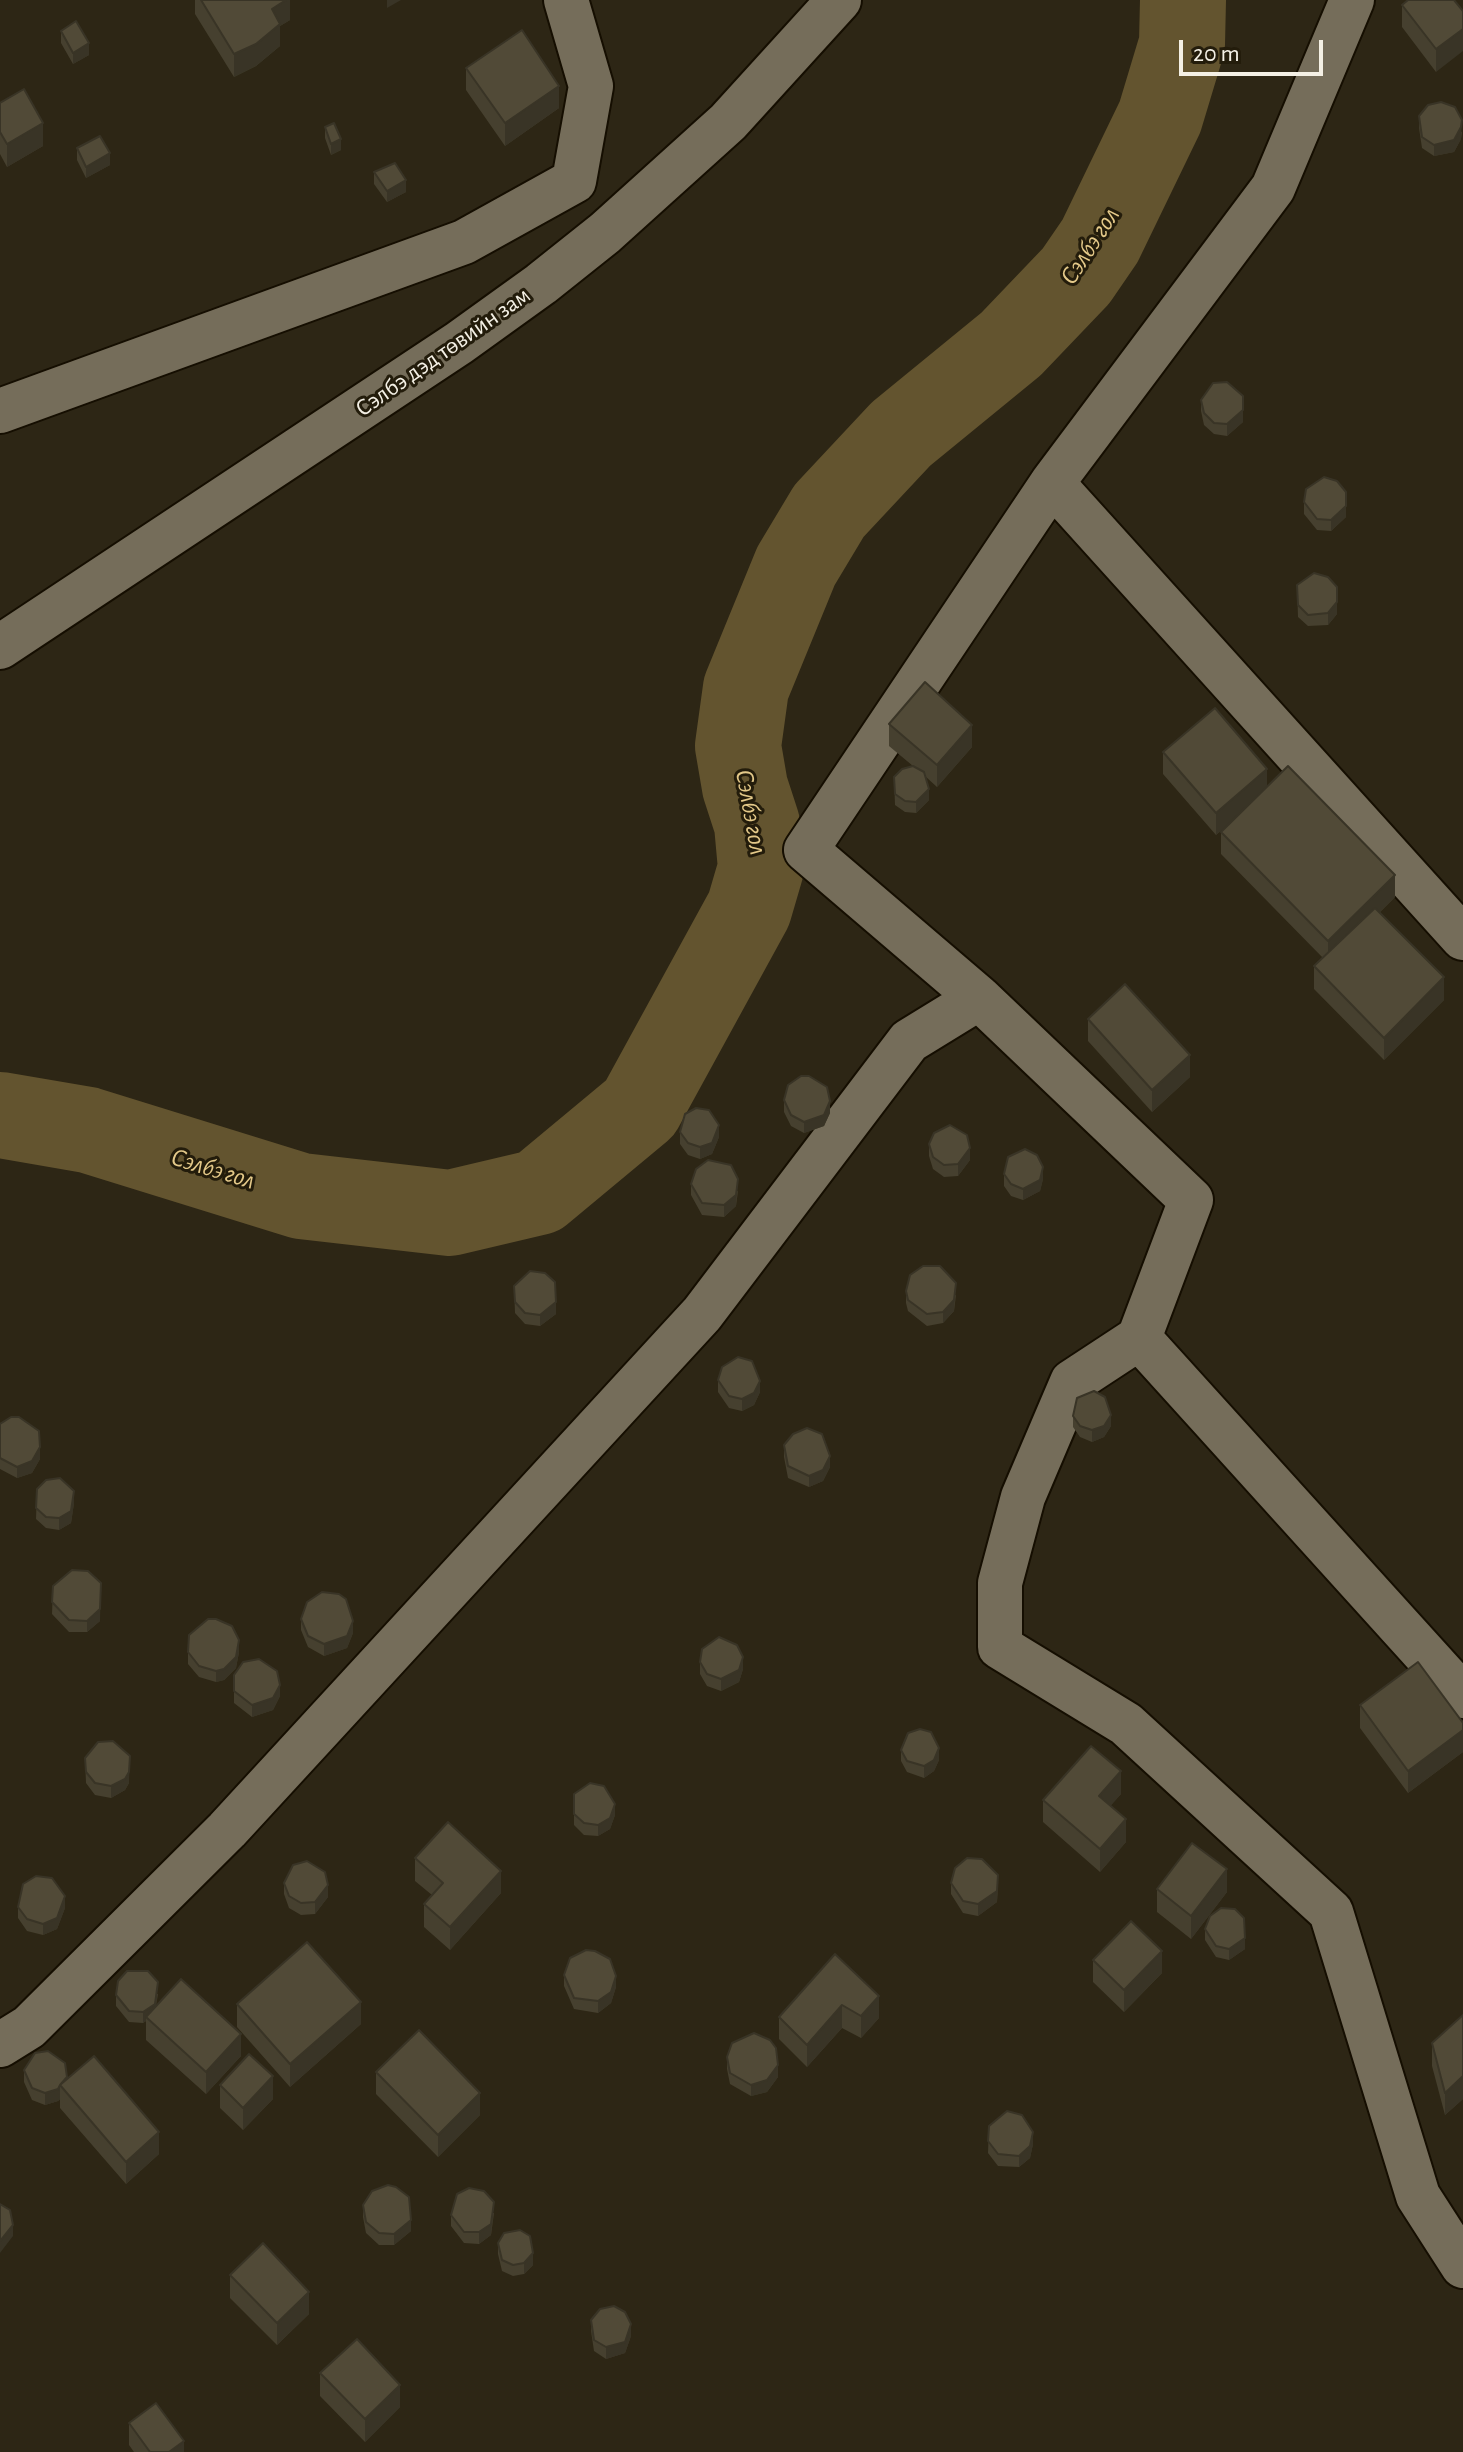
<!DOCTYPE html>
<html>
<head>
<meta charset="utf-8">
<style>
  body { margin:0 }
  #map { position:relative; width:1463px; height:2452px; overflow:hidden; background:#2d2615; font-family:"Alegreya Sans",sans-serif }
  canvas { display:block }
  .scale { position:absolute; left:1179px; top:40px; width:144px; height:36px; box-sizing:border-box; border:4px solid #f4f0e5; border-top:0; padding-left:10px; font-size:24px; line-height:28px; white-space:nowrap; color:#f4f0e5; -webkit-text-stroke:6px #231c0b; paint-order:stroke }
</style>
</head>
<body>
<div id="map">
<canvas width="1463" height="2452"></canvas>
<div class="scale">20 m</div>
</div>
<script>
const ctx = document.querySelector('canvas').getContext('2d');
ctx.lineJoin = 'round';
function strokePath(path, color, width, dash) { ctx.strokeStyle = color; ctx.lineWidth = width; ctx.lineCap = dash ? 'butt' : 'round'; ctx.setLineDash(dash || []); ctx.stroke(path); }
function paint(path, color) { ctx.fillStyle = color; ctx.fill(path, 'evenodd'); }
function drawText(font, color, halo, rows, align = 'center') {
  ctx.font = font + ' "Alegreya Sans",sans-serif'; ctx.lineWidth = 6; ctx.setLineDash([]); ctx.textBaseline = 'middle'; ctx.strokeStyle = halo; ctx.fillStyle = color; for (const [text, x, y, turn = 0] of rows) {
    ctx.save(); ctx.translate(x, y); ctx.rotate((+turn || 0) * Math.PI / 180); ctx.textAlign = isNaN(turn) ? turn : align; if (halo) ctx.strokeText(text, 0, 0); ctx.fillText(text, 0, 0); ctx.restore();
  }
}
strokePath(new Path2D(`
  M0 1115 88 1130 301 1196 450 1213 539 1192 640 1108 749 909 761 868 757 824 745 787 738 746 746 688 796 566 829 511 901 434 1011 344 1076 276 1100 241 1160 117 1182 44 1183 0`), '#63542f', 86);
const minor = new Path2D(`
  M1352 0 1273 188 1052 483 806 850 979 998 1191 1200 1139 1338 1072 1382 1023 1497 1000 1583V1647L1126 1724 1331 1912 1418 2196 1463 2266
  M0 411 464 242 574 181 591 86 566 0
  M1052 483 1463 938
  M0 647 459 343 541 284 605 233 728 122 839 0
  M1139 1338 1463 1696
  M0 2045 29 2027 227 1830 702 1314 909 1041 979 998`);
strokePath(minor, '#150e01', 48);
strokePath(minor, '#756d5a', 44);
paint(new Path2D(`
  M195 0H290V20L280 26V46L256 66 234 77 195 14Z
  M1454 0 1436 72 1402 27V5Z
  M61 31 89 55 73 64 61 43Z
  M466 68 559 108 505 146 466 90Z
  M0 103 43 146 7 167 0 154Z
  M1419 116 1462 132 1461 139 1454 152 1434 156 1422 148 1419 128Z
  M325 127 341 150 331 155 325 138Z
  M77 148 110 165 86 178 77 160Z
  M374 172 406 192 387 202 374 184Z
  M1201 400 1243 422 1227 436 1214 434 1204 425 1201 411Z
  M1304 502 1346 517 1331 531 1317 530 1304 514Z
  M1297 585 1337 587V614L1328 625 1308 626 1298 617Z
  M889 724 972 747 937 787 926 777 929 800 916 813 905 812 895 805 894 777 913 766 889 746Z
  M1163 752 1267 787 1395 897 1380 912 1444 1000 1384 1060 1314 989V966L1323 958 1221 854V832L1230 823 1216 835 1163 774Z
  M1088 1019 1190 1077 1152 1112 1088 1041Z
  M784 1100 830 1113 824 1126 804 1133 791 1126 784 1112Z
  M680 1132 719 1137 712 1154 700 1159 688 1155 680 1144Z
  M929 1144 970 1160 958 1176 944 1177 933 1169 929 1156Z
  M1004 1174 1043 1179 1040 1191 1023 1200 1011 1196 1004 1186Z
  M691 1184 738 1191 736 1206 724 1217 702 1215 691 1195Z
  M514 1286 556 1314 540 1326 525 1324 515 1313Z
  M906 1291 956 1295 954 1311 943 1323 927 1326 908 1311 906 1303Z
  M718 1380 760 1392 754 1405 742 1411 729 1408 718 1392Z
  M1073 1416 1111 1426 1104 1437 1092 1442 1080 1437 1073 1427Z
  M0 1424 40 1459 32 1473 17 1478 0 1469Z
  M784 1445 830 1467 823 1481 809 1487 788 1478 784 1457Z
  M37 1489 74 1503 71 1523 59 1530 46 1528 36 1519Z
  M53 1586 100 1621 87 1632H69L52 1614Z
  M301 1619 353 1633 347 1648 324 1656 308 1647 301 1630Z
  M188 1652H239L236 1668 224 1680 216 1682 199 1677 188 1664Z
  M700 1662 743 1669 739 1682 721 1691 707 1686 700 1674Z
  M234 1675 280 1696 273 1710 252 1717 234 1703Z
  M1360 1705 1463 1723V1752L1408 1793 1360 1728Z
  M901 1750 939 1760 934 1771 924 1778 907 1772 901 1761Z
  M85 1758 129 1783 125 1790 111 1798 95 1795 86 1783Z
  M574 1794 615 1815 610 1829 598 1836 584 1835 574 1825Z
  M1121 1794 1110 1806 1126 1842 1100 1872 1043 1822V1800Z
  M415 1858 501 1893 450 1950 424 1927V1904L432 1895 415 1881Z
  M284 1883 328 1897 315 1914 301 1915 289 1908 284 1894Z
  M951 1883 998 1887 997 1902 978 1916 963 1913 951 1894Z
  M1157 1889 1227 1892 1191 1939 1157 1912Z
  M18 1907 65 1908 57 1929 43 1935 27 1931 18 1918Z
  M1205 1929 1245 1949 1229 1960 1216 1957 1205 1940Z
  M835 1954 879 2018 861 2038 842 2028 807 2067 779 2039V2017Z
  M1093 1960 1162 1973 1124 2012 1093 1982Z
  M564 1975 616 1987 611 2003 598 2013 574 2009 564 1986Z
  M158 1994 156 2006 241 2056 206 2094 146 2040V2021L143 2023 129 2022 116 2006V1995Z
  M237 2004 361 2024 290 2087 237 2027Z
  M1463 2015V2099L1445 2115 1432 2066V2043Z
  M727 2057 778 2077 767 2092 751 2096 730 2084 727 2069Z
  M24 2070 67 2079 159 2154 126 2184 60 2108V2099L58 2101 45 2105 32 2100 24 2082Z
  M376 2072 480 2115 438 2157 376 2094Z
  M220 2085 273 2099 243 2130 220 2108Z
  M989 2126 1033 2144 1030 2158 1019 2167 998 2166 988 2153Z
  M363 2205 411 2231 394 2245H379L366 2233 363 2217Z
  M494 2213 491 2235 479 2244 464 2243 451 2226V2215Z
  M498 2243 533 2265 524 2274 513 2276 502 2271 498 2254Z
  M230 2275 309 2314 277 2345 230 2298Z
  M591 2320 631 2336 625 2353 606 2359 594 2351 591 2331Z
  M320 2373 400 2407 365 2442 320 2396Z
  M129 2423 184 2452H134L129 2445Z`), '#46402f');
paint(new Path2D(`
  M286 0H290V20L280 26V46L256 66 234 77V54L272 9Z
  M387 0H401L387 8Z
  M1463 29V51L1436 72V49Z
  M89 43V55L73 64V53Z
  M559 86V108L505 146V123Z
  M1462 120 1461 139 1454 152 1434 156V145Z
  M43 123V146L7 167V144Z
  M341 139V150L331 155V144Z
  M110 153V165L86 178V167Z
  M406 180V192L387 202V191Z
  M1243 410V422L1227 436V424Z
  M1346 506V517L1331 531V520Z
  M1337 602V614L1328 625V613Z
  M972 725V747L937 787V765Z
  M1267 769V791L1216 835V813Z
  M929 789V800L916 813V802Z
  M1395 875V897L1328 963V941Z
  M1444 977V1000L1384 1060V1038Z
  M1190 1055V1077L1152 1112V1090Z
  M830 1101V1113L824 1126 804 1133V1122Z
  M719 1125V1137L712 1154 700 1159V1147Z
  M970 1148V1160L958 1176V1164Z
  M1043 1167V1179L1040 1191 1023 1200V1189Z
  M738 1179 736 1206 724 1217V1205Z
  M956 1283 954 1311 943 1323V1312Z
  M556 1302V1314L540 1326V1315Z
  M760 1381V1392L754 1405 742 1411V1399Z
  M1111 1415V1426L1104 1437 1092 1442V1430Z
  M40 1447V1459L32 1473 17 1478V1467Z
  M830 1456V1467L823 1481 809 1487V1476Z
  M74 1491V1503L71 1523 59 1530V1518Z
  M101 1583 100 1621 87 1632V1621Z
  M353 1621V1633L347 1648 324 1656V1644Z
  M239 1640V1652L236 1668 224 1680 216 1682V1671Z
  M743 1657V1669L739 1682 721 1691V1679Z
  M280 1685V1696L273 1710 252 1717V1705Z
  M1463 1730V1752L1408 1793V1771Z
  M939 1748V1760L934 1771 924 1778V1766Z
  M130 1756 129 1783 125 1790 111 1798V1786Z
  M1121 1771V1794L1099 1819V1796Z
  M615 1804V1815L610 1829 598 1836V1825Z
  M1126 1819V1842L1100 1872V1849Z
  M1227 1869V1892L1191 1939V1916Z
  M501 1871V1893L450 1950V1927Z
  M998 1875 997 1902 978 1916V1904Z
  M328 1885V1897L315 1914V1902Z
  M65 1896V1908L57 1929 43 1935V1924Z
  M1245 1938V1949L1229 1960V1949Z
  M1162 1951V1973L1124 2012V1990Z
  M616 1976V1987L611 2003 598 2013V2001Z
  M158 1982 155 2015 146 2017V2021L143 2023V2012Z
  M879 1996V2018L861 2038V2016Z
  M361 2002V2024L290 2087V2064Z
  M842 2005V2028L807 2067V2045Z
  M241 2034V2056L206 2094V2072Z
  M778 2065V2077L767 2092 751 2096V2085Z
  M273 2076V2099L243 2130V2108Z
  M1463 2076V2099L1445 2115V2093Z
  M60 2087V2099L58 2101 45 2105V2093Z
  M480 2093V2115L438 2157V2135Z
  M159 2132V2154L126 2184V2162Z
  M1033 2132V2144L1030 2158 1019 2167V2156Z
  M494 2202 491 2235 479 2244V2232Z
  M411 2220V2231L394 2245V2234Z
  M13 2225V2236L0 2253V2241Z
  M533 2253V2265L524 2274V2263Z
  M309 2292V2314L277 2345V2323Z
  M631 2324V2336L625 2353 606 2359V2347Z
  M400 2385V2407L365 2442V2419Z
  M184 2441V2452H169Z`), '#393426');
const building = new Path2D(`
  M201 0H286L272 9 280 24 256 44 234 54Z
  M1408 0H1454L1463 11V29L1436 49 1402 5Z
  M76 21 89 43 73 53 61 31Z
  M522 30 559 86 505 123 466 68Z
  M24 89 43 123 7 144 0 132V103Z
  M1441 102 1455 107 1462 120 1461 127 1454 140 1434 145 1422 137 1419 116 1428 105Z
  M334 123 341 139 331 144 325 127Z
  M100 136 110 153 86 167 77 148Z
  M395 163 406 180 387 191 374 172Z
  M1227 382 1243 396V410L1227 424 1214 423 1204 413 1201 400 1213 383Z
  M1324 477 1337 481 1346 492V506L1331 520 1317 519 1304 502 1306 489Z
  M1314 573 1328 577 1337 587V602L1328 613 1308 615 1298 605 1297 585Z
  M925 682 972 725 937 765 889 724Z
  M1215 708 1267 769 1216 813 1163 752Z
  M913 766 924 772 929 789 916 802 905 801 895 794 894 777 902 769Z
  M1288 766 1395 875 1328 941 1221 832Z
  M1375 908 1444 977 1384 1038 1314 966Z
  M1125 984 1190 1055 1152 1090 1088 1019Z
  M801 1076H809L827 1087 830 1101 824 1115 804 1122 791 1115 784 1100 788 1085Z
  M696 1108 709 1110 719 1125 712 1143 700 1147 688 1143 680 1132 685 1114Z
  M950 1125 967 1135 970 1148 958 1164 944 1165 933 1157 929 1144 934 1133Z
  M1025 1149 1037 1155 1043 1167 1040 1180 1023 1189 1011 1184 1004 1174 1008 1157Z
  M708 1160 731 1165 738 1179 736 1195 724 1205 702 1203 691 1184 696 1169Z
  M923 1266H940L956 1283 954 1300 943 1312 927 1314 908 1300 906 1291 910 1275Z
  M530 1271 545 1273 555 1282 556 1302 540 1315 525 1313 515 1302 514 1286Z
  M738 1357 752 1361 760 1381 754 1393 742 1399 729 1396 718 1380 722 1367Z
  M1094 1391 1105 1397 1111 1415 1104 1426 1092 1430 1080 1426 1073 1416 1077 1398Z
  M11 1417H19L39 1431 40 1447 32 1461 17 1467 0 1458V1424Z
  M807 1428 822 1434 830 1456 823 1470 809 1476 788 1466 784 1445 793 1434Z
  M60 1478 74 1491 71 1511 59 1518 46 1517 36 1508 37 1489 46 1480Z
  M72 1570 88 1571 101 1583 100 1609 87 1621 69 1620 52 1602 53 1586Z
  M322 1592 339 1594 346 1599 353 1621 347 1636 324 1644 308 1636 301 1619 307 1602Z
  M208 1619H216L232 1626 239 1640 236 1657 224 1669 216 1671 199 1666 188 1652 189 1635Z
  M719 1637 737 1645 743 1657 739 1670 721 1679 707 1674 700 1662 702 1649Z
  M259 1659 277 1671 280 1685 273 1698 252 1705 234 1691V1675L243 1662Z
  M1418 1662 1463 1723V1730L1408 1771 1360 1705Z
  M920 1729 931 1732 939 1748 934 1760 924 1766 907 1761 901 1750 908 1733Z
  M113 1741 130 1756 129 1772 125 1779 111 1786 95 1783 86 1772 85 1758 98 1742Z
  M1091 1746 1121 1771 1099 1796 1126 1819 1100 1849 1043 1800Z
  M590 1783 604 1786 615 1804 610 1818 598 1825 584 1823 574 1814V1794Z
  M448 1822 501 1871 450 1927 424 1904 443 1883 415 1858Z
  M1192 1843 1227 1869 1191 1916 1157 1889Z
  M967 1858 982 1859 998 1875 997 1891 978 1904 963 1901 951 1883 955 1868Z
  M307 1861 325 1872 328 1885 315 1902 301 1903 289 1896 284 1883 293 1865Z
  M36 1876 52 1878 65 1896 57 1918 43 1924 27 1919 18 1907 23 1884Z
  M1221 1908 1235 1909 1244 1918 1245 1938 1229 1949 1216 1946 1205 1929 1210 1916Z
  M1131 1921 1162 1951 1124 1990 1093 1960Z
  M307 1942 361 2002 290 2064 237 2004Z
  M586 1950 595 1951 610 1959 616 1976 611 1992 598 2001 574 1998 564 1975 570 1958Z
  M835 1954 879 1996 861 2016 842 2005 807 2045 779 2017Z
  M127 1971H148L158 1982 155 2004 143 2012 129 2011 116 1995 118 1981Z
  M181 1979 241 2034 206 2072 146 2017Z
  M1463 2015V2076L1445 2093 1432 2043Z
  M419 2030 480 2093 438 2135 376 2072Z
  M754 2033 770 2040 776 2048 778 2065 767 2080 751 2085 730 2073 727 2057 732 2043Z
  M48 2051 65 2063 67 2077 60 2085 58 2089 45 2093 32 2088 24 2070 35 2053Z
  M249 2054 273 2076 243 2108 220 2085Z
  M94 2056 159 2132 126 2162 60 2085Z
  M1007 2111 1022 2115 1033 2132 1030 2146 1019 2156 998 2154 988 2141 989 2126Z
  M388 2185 396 2187 409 2197 411 2220 394 2234 379 2233 366 2222 363 2205 372 2191Z
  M469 2188 484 2191 494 2202 491 2224 479 2232H464L451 2215 457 2194Z
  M0 2204 10 2210 13 2225 0 2241Z
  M520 2230 530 2236 533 2253 524 2263 513 2265 502 2260 498 2243 504 2233Z
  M263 2243 309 2292 277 2323 230 2275Z
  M614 2306 625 2312 631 2324 625 2342 606 2347 594 2340 591 2320 600 2309Z
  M357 2339 400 2385 365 2419 320 2373Z
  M156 2403 184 2441 169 2452H150L129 2423Z`);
paint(building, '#514a37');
strokePath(building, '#393426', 2);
drawText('24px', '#f4f0e5', '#231c0b', [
  ["Сэлбэ дэд төвийн зам",443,352,-35]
]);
drawText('italic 26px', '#e4c989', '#231c0b', [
  ["Сэлбэ гол",1090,246,-57],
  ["Сэлбэ гол",751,812,80],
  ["Сэлбэ гол",213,1169,17]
]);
</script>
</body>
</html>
